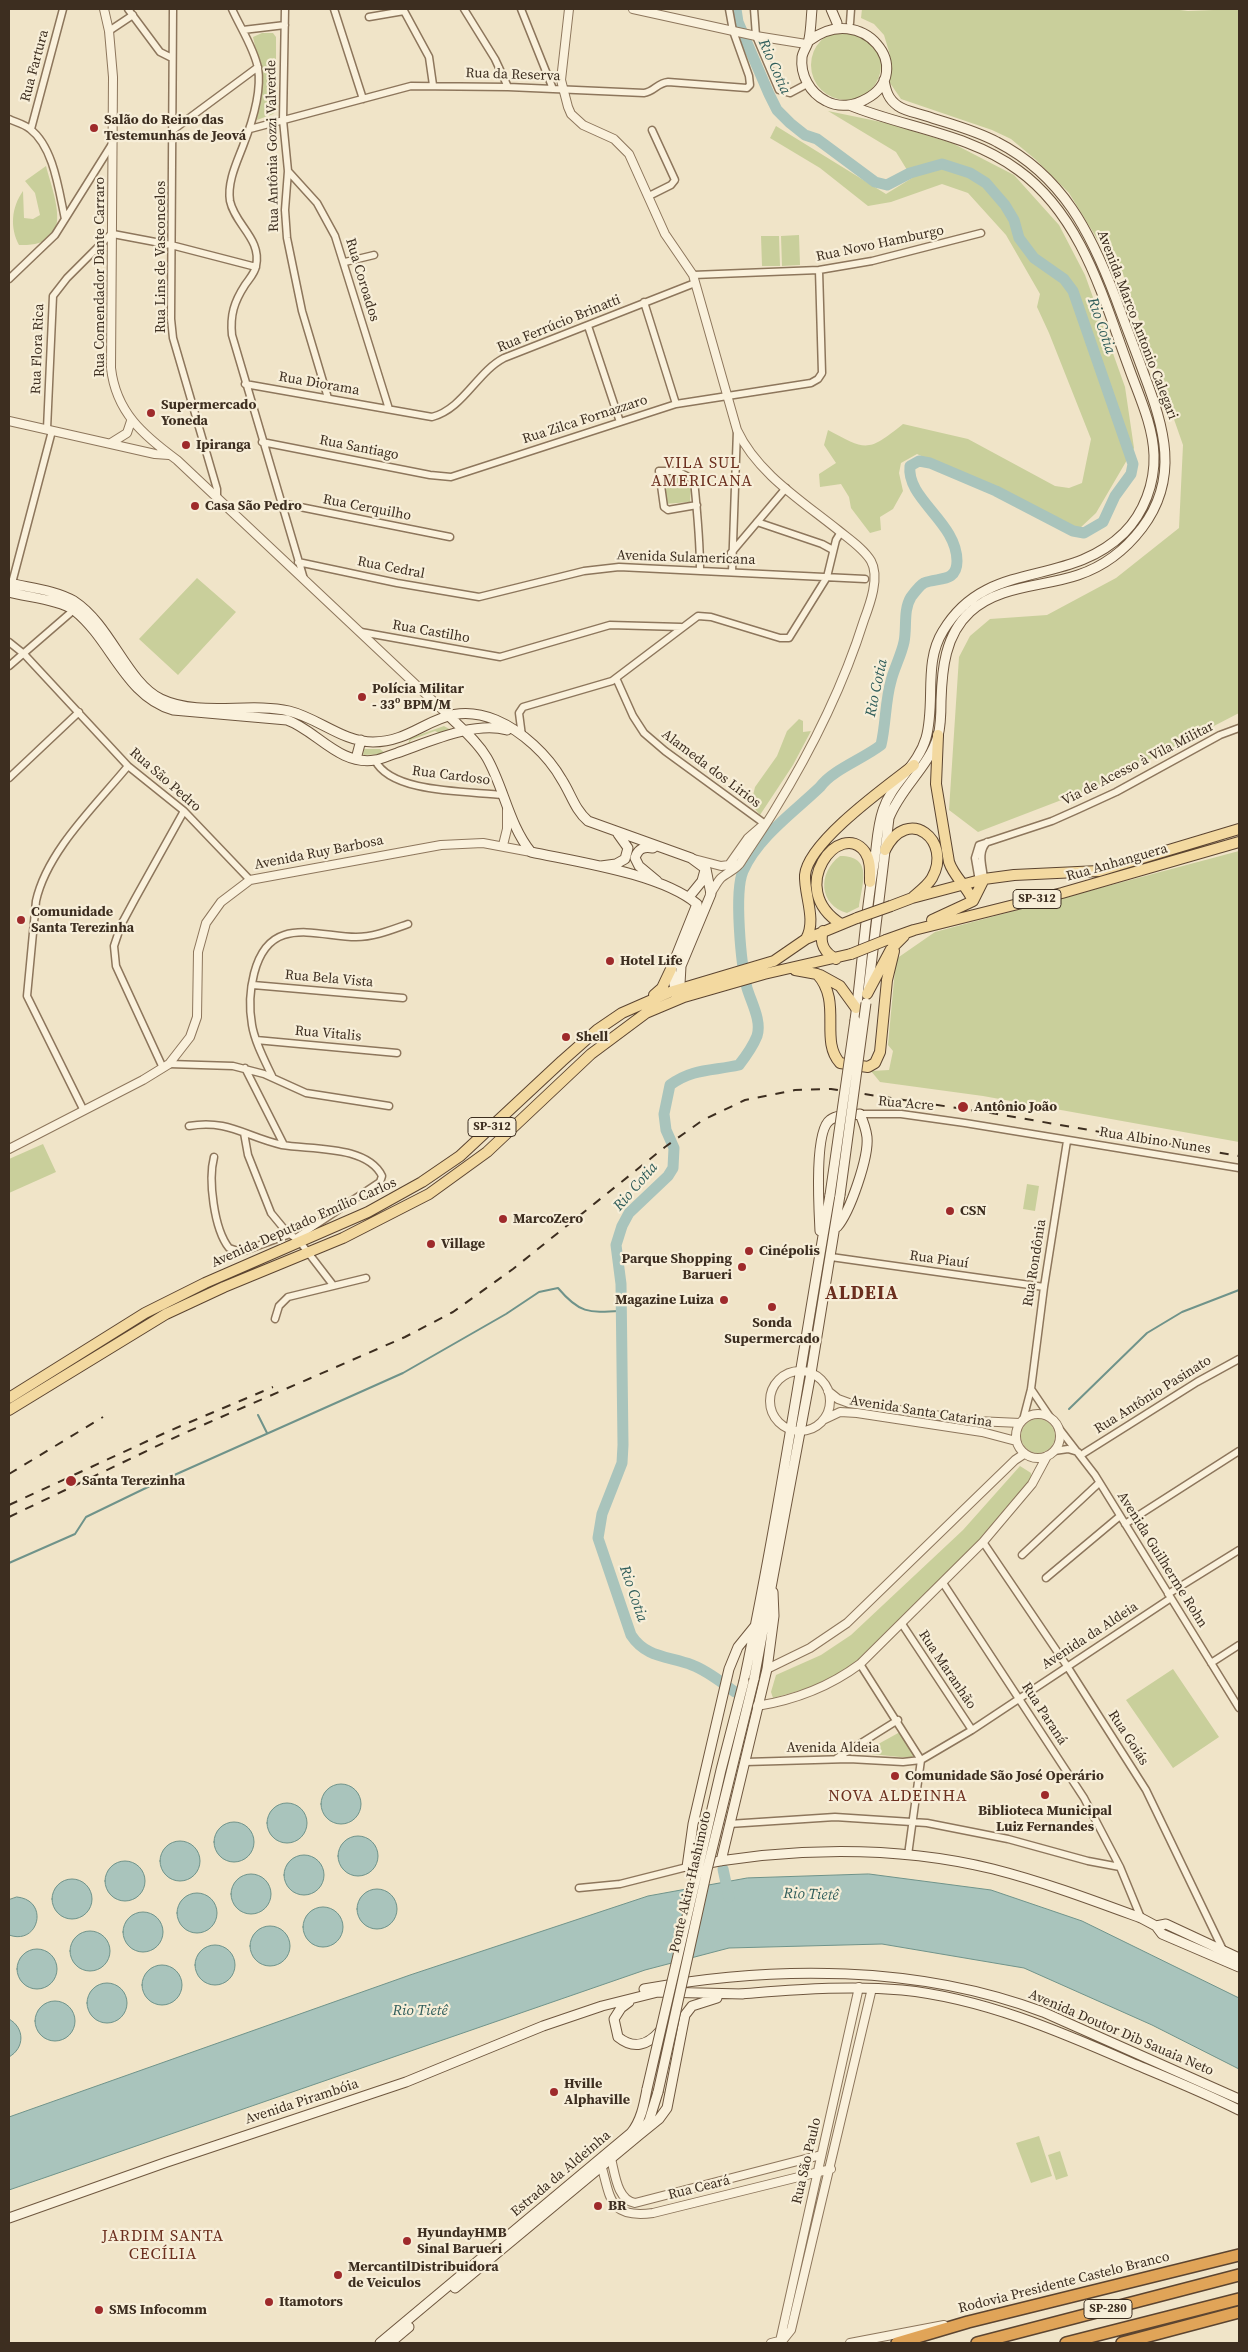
<!DOCTYPE html>
<html>
<head>
<meta charset="utf-8">
<style>
  body { margin:0 }
  #map { position:relative; width:1248px; height:2352px; overflow:hidden; background:#f0e4c8; font-family:"Source Serif 4",serif }
  canvas { display:block }
  .frame { position:absolute; inset:0; border:10px solid #3d2e20; pointer-events:none }
</style>
</head>
<body>
<div id="map">
<canvas width="1248" height="2352"></canvas>
<div class="frame"></div>
</div>
<script>
const ctx = document.querySelector('canvas').getContext('2d');
ctx.lineJoin = 'round';
function paint(path, color) { ctx.fillStyle = color; ctx.fill(path, 'evenodd'); }
function strokePath(path, color, width, dash) { ctx.strokeStyle = color; ctx.lineWidth = width; ctx.lineCap = dash ? 'butt' : 'round'; ctx.setLineDash(dash || []); ctx.stroke(path); }
function drawText(font, color, halo, rows, align = 'center') {
  ctx.font = font + ' "Source Serif 4",serif'; ctx.lineWidth = 4.5; ctx.setLineDash([]); ctx.textBaseline = 'middle'; ctx.strokeStyle = halo; ctx.fillStyle = color; for (const [text, x, y, turn = 0] of rows) {
    ctx.save(); ctx.translate(x, y); ctx.rotate((+turn || 0) * Math.PI / 180); ctx.textAlign = isNaN(turn) ? turn : align; if (halo) ctx.strokeText(text, 0, 0); ctx.fillText(text, 0, 0); ctx.restore();
  }
}
paint(new Path2D(`
  M862 9H1172L1188 11 1239 9V713L1098 786 978 832 949 810 959 657 970 636 990 619 1047 615 1116 578 1179 528 1183 445 1116 254 1099 242 1069 193 1035 159 1011 139 992 130 901 99 890 83V55L884 35 874 24 861 18Z
  M811 65a35 35 0 1 1 70 0a35 35 0 1 1-70 0Z
  M262 33H273L276 37V110L273 114 257 120 255 118 260 68 253 37Z
  M828 111 886 123 952 143 1014 175 1059 225 1085 275 1125 387 1134 448 1096 513 1079 529 917 454 901 463 899 473 903 491 893 509 880 517 881 530 870 533 851 508 849 497 841 484 820 487 819 474 836 463 824 445 828 430C867 451 868 452 903 424L968 439 1055 486 1069 488 1082 483 1091 439 1049 333 1037 307 1040 294 1006 235 968 193 942 184 891 202 868 206 820 168 770 138 776 126 886 194 912 178 896 152Z
  M46 166C55 200 76 247 19 245 10 228 11 208 23 191L24 218 33 219 40 215 35 193 25 181Z
  M799 235 800 265 782 266 781 236Z
  M761 236H779L780 266H762Z
  M676 475 691 486 690 502 664 504 663 477Z
  M197 578 236 612 178 675 139 639Z
  M799 719 803 721V732L811 731 793 765 760 815 751 804 755 787 777 756 787 731Z
  M444 726 451 730 441 734 435 731 411 740 408 746 387 754 363 755 364 749H380L385 753 408 744 410 738Z
  M1239 851V1142L983 1096 880 1082 871 1071 889 1070 893 1051 888 1045 896 959 935 932Z
  M840 856C874 856 862 884 859 907L847 913C819 905 817 873 840 856Z
  M43 1144 56 1172 9 1193V1159Z
  M1027 1184 1039 1186 1035 1211 1023 1209Z
  M1021 1436a17 17 0 1 1 34 0a17 17 0 1 1-34 0Z
  M1020 1466 1031 1473V1482L977 1548 858 1662 820 1685 773 1698 771 1692 776 1675 821 1655 851 1635 963 1530Z
  M1173 1669 1219 1737 1173 1768 1126 1700Z
  M900 1732 919 1755 909 1758 862 1753Z
  M1039 2136 1052 2176 1031 2183 1016 2143Z
  M1060 2151 1068 2176 1056 2180 1048 2155Z`), '#c9cf9b');
const water = new Path2D(`
  M321 1804a20 20 0 1 1 40 0a20 20 0 1 1-40 0Z
  M267 1823a20 20 0 1 1 40 0a20 20 0 1 1-40 0Z
  M214 1842a20 20 0 1 1 40 0a20 20 0 1 1-40 0Z
  M338 1856a20 20 0 1 1 40 0a20 20 0 1 1-40 0Z
  M160 1861a20 20 0 1 1 40 0a20 20 0 1 1-40 0Z
  M284 1875a20 20 0 1 1 40 0a20 20 0 1 1-40 0Z
  M105 1881a20 20 0 1 1 40 0a20 20 0 1 1-40 0Z
  M231 1894a20 20 0 1 1 40 0a20 20 0 1 1-40 0Z
  M869 1874 991 1890 1082 1921 1239 1998V2069L1152 2025 1024 1968 882 1944 729 1948 645 1970 9 2190V2117L410 1975 648 1896 747 1878Z
  M52 1899a20 20 0 1 1 40 0a20 20 0 1 1-40 0Z
  M357 1909a20 20 0 1 1 40 0a20 20 0 1 1-40 0Z
  M177 1913a20 20 0 1 1 40 0a20 20 0 1 1-40 0Z
  M17 1897C50 1900 39 1946 9 1935V1900Z
  M303 1927a20 20 0 1 1 40 0a20 20 0 1 1-40 0Z
  M123 1932a20 20 0 1 1 40 0a20 20 0 1 1-40 0Z
  M250 1946a20 20 0 1 1 40 0a20 20 0 1 1-40 0Z
  M70 1951a20 20 0 1 1 40 0a20 20 0 1 1-40 0Z
  M195 1965a20 20 0 1 1 40 0a20 20 0 1 1-40 0Z
  M17 1969a20 20 0 1 1 40 0a20 20 0 1 1-40 0Z
  M142 1985a20 20 0 1 1 40 0a20 20 0 1 1-40 0Z
  M87 2003a20 20 0 1 1 40 0a20 20 0 1 1-40 0Z
  M35 2021a20 20 0 1 1 40 0a20 20 0 1 1-40 0Z
  M9 2019C25 2028 25 2048 9 2057Z`);
paint(water, '#a9c4bc');
strokePath(water, '#6f938a', 1);
strokePath(new Path2D(`
  M1069 1409 1147 1333 1182 1312 1239 1290
  M258 1415 267 1433
  M9 1563 75 1534 86 1517 152 1485 403 1373 506 1314 539 1292 558 1288C579 1313 588 1313 620 1311`), '#6f938a', 2);
strokePath(new Path2D(`
  M735 1692C721 1682 708 1671 692 1665 668 1656 646 1658 631 1635L598 1538 602 1514 622 1463 623 1445 621 1284 616 1245 622 1226 629 1213 668 1176 673 1168 674 1148 666 1130 664 1114 670 1085C693 1068 713 1071 739 1065 746 1056 753 1046 757 1036 762 1021 751 1002 747 988 741 965 734 892 743 871 758 837 794 812 820 787 832 770 863 759 881 745 886 724 885 702 891 681 894 668 901 656 904 642 907 628 903 610 911 597 914 593 920 585 924 583 938 577 957 583 957 561 957 522 906 499 910 466L919 461 930 463 996 491 1073 531 1084 533 1103 522 1115 496 1131 474 1133 464 1073 291 1064 279 1034 258 1019 238 1014 220 1005 205 986 183 970 173 942 164 910 173 887 185 875 182 817 139 805 135 790 123 777 110 769 94 738 22 736 9
  M723 1869 729 1897`), '#a9c4bc', 11);
const minor = new Path2D(`
  M128 9 160 52 172 58
  M173 9 171 319 173 338 217 489V499
  M232 9C240 27 254 48 258 68 262 92 252 123 243 146 237 162 227 182 230 201 235 225 262 239 256 266 255 273 249 279 245 285 234 302 230 315 232 335L304 579
  M285 9 283 120 288 171 285 210 287 238 302 311 328 398
  M334 9 363 99
  M403 9 429 57 433 85
  M464 9 495 59 508 87
  M521 9 553 89
  M754 9 756 36 779 90 790 93 807 84
  M369 17 404 11
  M850 23 851 9
  M243 30 285 25
  M109 31 133 15
  M9 119C15 122 24 124 30 129 54 147 59 192 65 219
  M31 129 63 9
  M250 129 411 86 508 87 644 93C654 92 657 83 668 82L747 88 750 85 749 76 733 31 729 9
  M173 130 258 67
  M288 171 317 203 335 236 389 409
  M649 196 671 185 675 180 652 130
  M345 262 374 255
  M693 275 819 270 872 261 981 233
  M9 279 55 235 112 144
  M644 302 676 404
  M588 326 620 422
  M245 384 432 417C463 409 477 372 504 358L695 283
  M47 429 53 296 67 278 109 236 113 234 171 245 256 267
  M262 442 430 475 451 477 676 404 811 383 818 379 822 373 819 270
  M280 503 450 537
  M697 505 668 510 664 507 659 471H677L694 480C697 510 700 539 700 569
  M757 522 822 544 833 550
  M731 553 786 488
  M298 562 397 583 479 597 584 571 619 567 865 579
  M732 572 737 430
  M12 583 52 431
  M361 632 500 657 610 625 681 627
  M9 642 24 654 128 766 184 811 250 880
  M9 666 76 608
  M616 678 633 716 644 733 665 751 765 824
  M522 736 519 713 523 707 612 681 698 616 711 617 780 638H789L827 577 836 540 841 532
  M375 760C391 794 470 791 503 795
  M9 778 79 712
  M984 879C983 866 977 853 987 842
  M979 881 975 858 979 845 1052 821 1079 809 1116 792 1220 735 1239 728
  M253 985 403 998
  M256 1040 397 1053
  M169 1064 233 1066 264 1074 306 1093 389 1106
  M163 1068 116 966 114 946 121 925 135 899 184 811
  M245 1068 284 1145
  M273 1078C265 1061 255 1043 252 1025 247 997 252 945 284 935 306 928 333 937 356 937 374 937 391 930 408 924
  M83 1109 27 996 36 901C47 851 96 805 128 766
  M860 1114H901L965 1123 1239 1168
  M189 1126C228 1119 246 1137 282 1145 311 1150 367 1145 382 1176L380 1182 296 1238
  M244 1133 248 1155 271 1213 285 1230 300 1242 333 1285
  M214 1157C208 1180 214 1229 229 1248L241 1252 290 1234
  M831 1257 1044 1287
  M275 1319 279 1306 288 1297 366 1278
  M1031 1389 1050 1417
  M1023 1420 1031 1389 1044 1287 1067 1141
  M1058 1427 1095 1475 1239 1708
  M1054 1451 1068 1449 1078 1452
  M1081 1455 1197 1382 1239 1359
  M1125 1524 1239 1451
  M983 1542 1067 1666 1146 1790 1224 1952
  M1022 1555 1099 1483
  M1046 1578 1120 1516
  M943 1583 1084 1798 1120 1867 1141 1918
  M1168 1594 1239 1550
  M902 1624 972 1730
  M1211 1663 1239 1645
  M860 1664 921 1760
  M837 1758 898 1720
  M745 1762 849 1759 903 1762 921 1760 972 1730 1171 1598
  M729 1824 835 1817 927 1823 1008 1839 1088 1861 1120 1867
  M908 1855 921 1760
  M579 1888 620 1884 687 1867`);
const tertiary = new Path2D(`
  M104 9 109 31 113 77 111 368C116 412 143 435 177 460L448 715
  M569 9 561 80 568 107 571 114 583 125 614 139 629 154 665 234 693 275 737 430C757 473 802 501 838 530 849 539 864 549 871 561 880 577 870 604 864 620 843 687 811 751 774 811 764 828 752 844 741 862 737 869 728 872 721 878 717 882 714 889 710 894
  M633 9 756 36 806 44
  M9 421 155 454 169 455
  M111 443 127 433 131 421
  M503 845 507 829V810
  M694 859 721 866 729 865 748 838 763 825
  M9 1149 143 1080 169 1064 190 1037 197 1017 198 952 206 923 221 902 250 880 441 845 483 843 531 852
  M770 1401a30 30 0 1 1 60 0a30 30 0 1 1-60 0Z
  M828 1391 838 1399 849 1403 976 1421 1020 1423
  M1016 1436a22 22 0 1 1 44 0a22 22 0 1 1-44 0Z
  M823 1420 840 1412 857 1413 982 1432 1016 1441
  M767 1669 810 1648 847 1623 1015 1460 1024 1454
  M757 1706C795 1700 829 1687 860 1664L983 1542 1032 1484 1047 1456
  M610 2155C615 2171 616 2200 635 2203L821 2155
  M600 2161C611 2197 607 2219 653 2213L831 2169
  M780 2341 859 1987
  M771 2343 783 2340 791 2330 872 1988
  M850 2343 944 2325`);
const secondary = new Path2D(`
  M831 9 837 23
  M809 41C862 0 918 71 866 99 854 106 839 108 826 101 810 93 800 75 802 57 803 51 808 45 809 39 811 29 811 19 812 9
  M849 105C905 128 968 133 1018 170 1082 216 1103 298 1129 368 1139 396 1153 425 1154 455 1155 483 1144 513 1124 533 1067 589 987 557 943 631 923 663 936 703 926 738 918 766 892 782 883 810 877 827 877 846 874 864 865 916 862 968 855 1020
  M9 583C30 588 55 590 74 601 111 625 127 683 161 699 199 717 249 702 289 711 318 718 343 742 373 742 421 742 440 697 496 720 522 731 548 755 562 780 571 794 575 810 588 821L691 858 706 869 711 894 681 966 680 984 683 995
  M9 592C26 597 62 600 75 611 112 641 125 696 173 710L287 720C316 730 339 766 375 760 382 759 390 755 397 753 429 742 474 721 507 730
  M448 715C462 729 477 741 487 758 504 788 509 825 531 852 578 862 662 874 697 904L671 969 676 995
  M356 759 361 740
  M653 848C643 846 638 849 635 858L639 866 657 881
  M601 866 616 864 625 859 628 848 618 834
  M689 897 702 881 705 870
  M868 991 889 818C901 787 929 767 938 736 941 725 941 712 941 701 942 669 945 635 970 612 999 585 1043 587 1078 575 1105 566 1126 549 1142 528 1180 478 1164 427 1144 374 1135 349 1125 324 1116 299 1091 233 1063 176 997 142 975 130 950 124 926 116 917 113 905 111 898 106 888 99 886 91 884 80
  M820 1231C819 1211 814 1131 830 1120 838 1114 851 1115 860 1114 863 1121 866 1129 867 1137 869 1157 850 1212 837 1227
  M755 1626 738 1647 729 1669 693 1824 687 1867C786 1847 895 1845 993 1869 1044 1882 1092 1900 1141 1918L1156 1926 1162 1934 1239 1967
  M754 1679 811 1373 840 1195
  M744 1681C778 1520 802 1357 830 1195
  M721 1861 767 1669 774 1616 773 1592
  M1156 1926 1166 1924 1239 1958
  M644 1989C774 1965 918 1965 1043 2012L1239 2099
  M739 1994C794 1990 847 1985 902 1990 982 1998 1059 2031 1132 2063 1168 2078 1205 2093 1239 2110
  M629 2002 621 2008 614 2019 618 2037C634 2050 648 2045 660 2031
  M638 2136 659 2119 667 2108 685 2015 692 2006 717 1998
  M9 2218 167 2162 406 2082 543 2026 602 2006 658 1992 743 1994
  M455 2288 638 2136 649 2121 658 2092
  M380 2343 631 2133C641 2121 644 2105 647 2089
  M390 2343 409 2327`);
const primary = new Path2D(`
  M885 850C908 804 953 841 932 878 928 885 920 891 913 897
  M973 901 984 879
  M891 906 912 898 984 879 1014 875 1099 871 1239 829
  M932 920 973 901C967 886 954 877 949 862L936 784 938 735
  M841 924C784 888 841 818 865 852 871 861 870 872 870 882
  M823 931C819 943 825 953 836 959
  M806 939C817 920 804 895 805 875 808 842 887 786 914 765
  M886 940 914 930 1062 893 1239 842
  M795 970 817 974C843 1002 819 1040 840 1063L868 1067 875 1063 880 1052 887 980 894 951
  M820 975 840 986 856 1008
  M867 994 891 949 904 936
  M654 995 662 988 671 969
  M9 1398 145 1313 205 1283 368 1212 422 1182 460 1156 562 1061 597 1030 622 1013 670 992 774 961 806 939 857 918
  M9 1410 166 1314 224 1287 343 1238 429 1194 487 1152 591 1054 646 1013 684 997 764 974 851 954`);
const motorway = new Path2D(`
  M897 2343 968 2322 1239 2255
  M977 2343 1239 2275
  M1066 2343 1239 2299
  M1122 2343 1239 2312`);
strokePath(minor, '#8d765c', 9);
strokePath(tertiary, '#8d765c', 10);
strokePath(secondary, '#6f573f', 11);
strokePath(primary, '#5b4430', 12);
strokePath(motorway, '#5b4430', 14);
strokePath(minor, '#faf1dc', 6);
strokePath(tertiary, '#faf1dc', 8);
strokePath(secondary, '#faf1dc', 9);
strokePath(primary, '#f3d9a0', 10);
strokePath(motorway, '#e0a458', 11);
strokePath(new Path2D(`
  M9 1474 103 1417
  M9 1505 169 1431 273 1387
  M9 1517 180 1435 405 1337 453 1312 513 1269 665 1147 703 1120 745 1100 795 1090 831 1089 997 1114 1239 1156`), '#3d2e20', 2, [9, 9]);
const secondaryBridge = new Path2D(`
  M830 1195 855 1020
  M840 1195 866 1003
  M647 2089 721 1770 744 1681
  M658 2092 707 1870 754 1679`);
const primaryBridge = new Path2D(`
  M857 918 891 906
  M851 954 886 940`);
strokePath(secondaryBridge, '#6f573f', 11, []);
strokePath(primaryBridge, '#5b4430', 12, []);
strokePath(secondaryBridge, '#faf1dc', 9);
strokePath(primaryBridge, '#f3d9a0', 10);
for (const [x, y, r, color] of [
  [94,128,5,"#9e2a2b"],
  [151,413,5,"#9e2a2b"],
  [186,445,5,"#9e2a2b"],
  [195,506,5,"#9e2a2b"],
  [362,697,5,"#9e2a2b"],
  [21,920,5,"#9e2a2b"],
  [610,961,5,"#9e2a2b"],
  [566,1037,5,"#9e2a2b"],
  [963,1107,6,"#9e2a2b"],
  [950,1211,5,"#9e2a2b"],
  [503,1219,5,"#9e2a2b"],
  [431,1244,5,"#9e2a2b"],
  [749,1251,5,"#9e2a2b"],
  [742,1267,5,"#9e2a2b"],
  [724,1300,5,"#9e2a2b"],
  [772,1307,5,"#9e2a2b"],
  [71,1481,6,"#9e2a2b"],
  [895,1776,5,"#9e2a2b"],
  [1045,1795,5,"#9e2a2b"],
  [554,2092,5,"#9e2a2b"],
  [598,2206,5,"#9e2a2b"],
  [407,2241,5,"#9e2a2b"],
  [338,2275,5,"#9e2a2b"],
  [269,2302,5,"#9e2a2b"],
  [99,2310,5,"#9e2a2b"]
]) { const dot = new Path2D(); dot.arc(x, y, r, 0, 2 * Math.PI); ctx.fillStyle = color; ctx.fill(dot); strokePath(dot, '#f7eed8', 2); }
for (const [x, y, w] of [
  [1037,899,48],
  [492,1127,48],
  [1108,2309,48]
]) { const box = new Path2D(); box.roundRect(x - w / 2, y - 9.5, w, 19, 4); ctx.fillStyle = '#f7eed8'; ctx.fill(box); strokePath(box, '#3d2e20', 1); }
drawText('bold 12px', '#3d2e20', null, [
  ["SP-312",1037,899],
  ["SP-312",492,1127],
  ["SP-280",1108,2309]
]);
drawText('14px', '#3d2e20', '#f7eed8', [
  ["Rua Fartura",35,66,-75],
  ["Rua da Reserva",513,75,2],
  ["Rua Antônia Gozzi Valverde",273,146,-91],
  ["Rua Novo Hamburgo",880,244,-12],
  ["Rua Lins de Vasconcelos",161,257,-90],
  ["Rua Comendador Dante Carraro",100,277,-90],
  ["Rua Coroados",362,280,73],
  ["Rua Ferrúcio Brinatti",559,324,-22],
  ["Avenida Marco Antonio Calegari",1137,325,69],
  ["Rua Flora Rica",38,349,-88],
  ["Rua Diorama",319,384,10],
  ["Rua Zilca Fornazzaro",585,420,-18],
  ["Rua Santiago",359,448,11],
  ["Rua Cerquilho",367,508,11],
  ["Avenida Sulamericana",686,558,2],
  ["Rua Cedral",391,568,11],
  ["Rua Castilho",431,632,10],
  ["Via de Acesso à Vila Militar",1138,764,-27],
  ["Alameda dos Lirios",711,769,37],
  ["Rua Cardoso",451,776,7],
  ["Rua São Pedro",165,780,41],
  ["Avenida Ruy Barbosa",319,853,-11],
  ["Rua Anhanguera",1117,863,-16],
  ["Rua Bela Vista",329,979,5],
  ["Rua Vitalis",328,1034,5],
  ["Rua Acre",906,1104,5],
  ["Rua Albino Nunes",1155,1141,9],
  ["Avenida Deputado Emílio Carlos",304,1223,-24],
  ["Rua Piauí",939,1260,8],
  ["Rua Rondônia",1035,1263,-81],
  ["Rua Antônio Pasinato",1153,1395,-32],
  ["Avenida Santa Catarina",921,1412,9],
  ["Avenida Guilherme Rohn",1162,1560,58],
  ["Avenida da Aldeia",1090,1636,-33],
  ["Rua Maranhão",947,1670,56],
  ["Rua Paraná",1044,1714,57],
  ["Rua Goiás",1128,1738,57],
  ["Avenida Aldeia",833,1748],
  ["Ponte Akira Hashimoto",691,1882,-77],
  ["Avenida Doutor Dib Sauaia Neto",1121,2033,23],
  ["Avenida Pirambóia",302,2102,-18],
  ["Rua São Paulo",807,2161,-77],
  ["Estrada da Aldeinha",561,2174,-40],
  ["Rua Ceará",699,2188,-14],
  ["Rodovia Presidente Castelo Branco",1064,2283,-14]
]);
drawText('bold 14px', '#3d2e20', '#f7eed8', [
  ["Salão do Reino das",104,120],
  ["Testemunhas de Jeová",104,136],
  ["Supermercado",161,405],
  ["Yoneda",161,421],
  ["Ipiranga",196,445],
  ["Casa São Pedro",205,506],
  ["Polícia Militar",372,689],
  ["- 33º BPM/M",372,705],
  ["Comunidade",31,912],
  ["Santa Terezinha",31,928],
  ["Hotel Life",620,961],
  ["Shell",576,1037],
  ["Antônio João",974,1107],
  ["CSN",960,1211],
  ["MarcoZero",513,1219],
  ["Village",441,1244],
  ["Cinépolis",759,1251],
  ["Parque Shopping",732,1259,"right"],
  ["Barueri",732,1275,"right"],
  ["Magazine Luiza",714,1300,"right"],
  ["Sonda",772,1323,"center"],
  ["Supermercado",772,1339,"center"],
  ["Santa Terezinha",82,1481],
  ["Comunidade São José Operário",905,1776],
  ["Biblioteca Municipal",1045,1811,"center"],
  ["Luiz Fernandes",1045,1827,"center"],
  ["Hville",564,2084],
  ["Alphaville",564,2100],
  ["BR",608,2206],
  ["HyundayHMB",417,2233],
  ["Sinal Barueri",417,2249],
  ["MercantilDistribuidora",348,2267],
  ["de Veiculos",348,2283],
  ["Itamotors",279,2302],
  ["SMS Infocomm",109,2310]
], 'left');
drawText('italic 15px', '#2f5d5a', '#f7eed8', [
  ["Rio Cotia",774,67,66],
  ["Rio Cotia",1101,326,71],
  ["Rio Cotia",877,688,-78],
  ["Rio Cotia",636,1187,-49],
  ["Rio Cotia",633,1594,71],
  ["Rio Tietê",811,1895,2],
  ["Rio Tietê",420,2011]
]);
ctx.letterSpacing = '1px';
drawText('16px', '#6b2e1e', '#f7eed8', [
  ["VILA SUL",702,464],
  ["AMERICANA",702,482],
  ["NOVA ALDEINHA",898,1797],
  ["JARDIM SANTA",163,2237],
  ["CECÍLIA",163,2255]
]);
ctx.letterSpacing = '0px';
ctx.letterSpacing = '1px';
drawText('bold 19px', '#6b2e1e', '#f7eed8', [
  ["ALDEIA",862,1294]
]);
ctx.letterSpacing = '0px';
</script>
</body>
</html>
